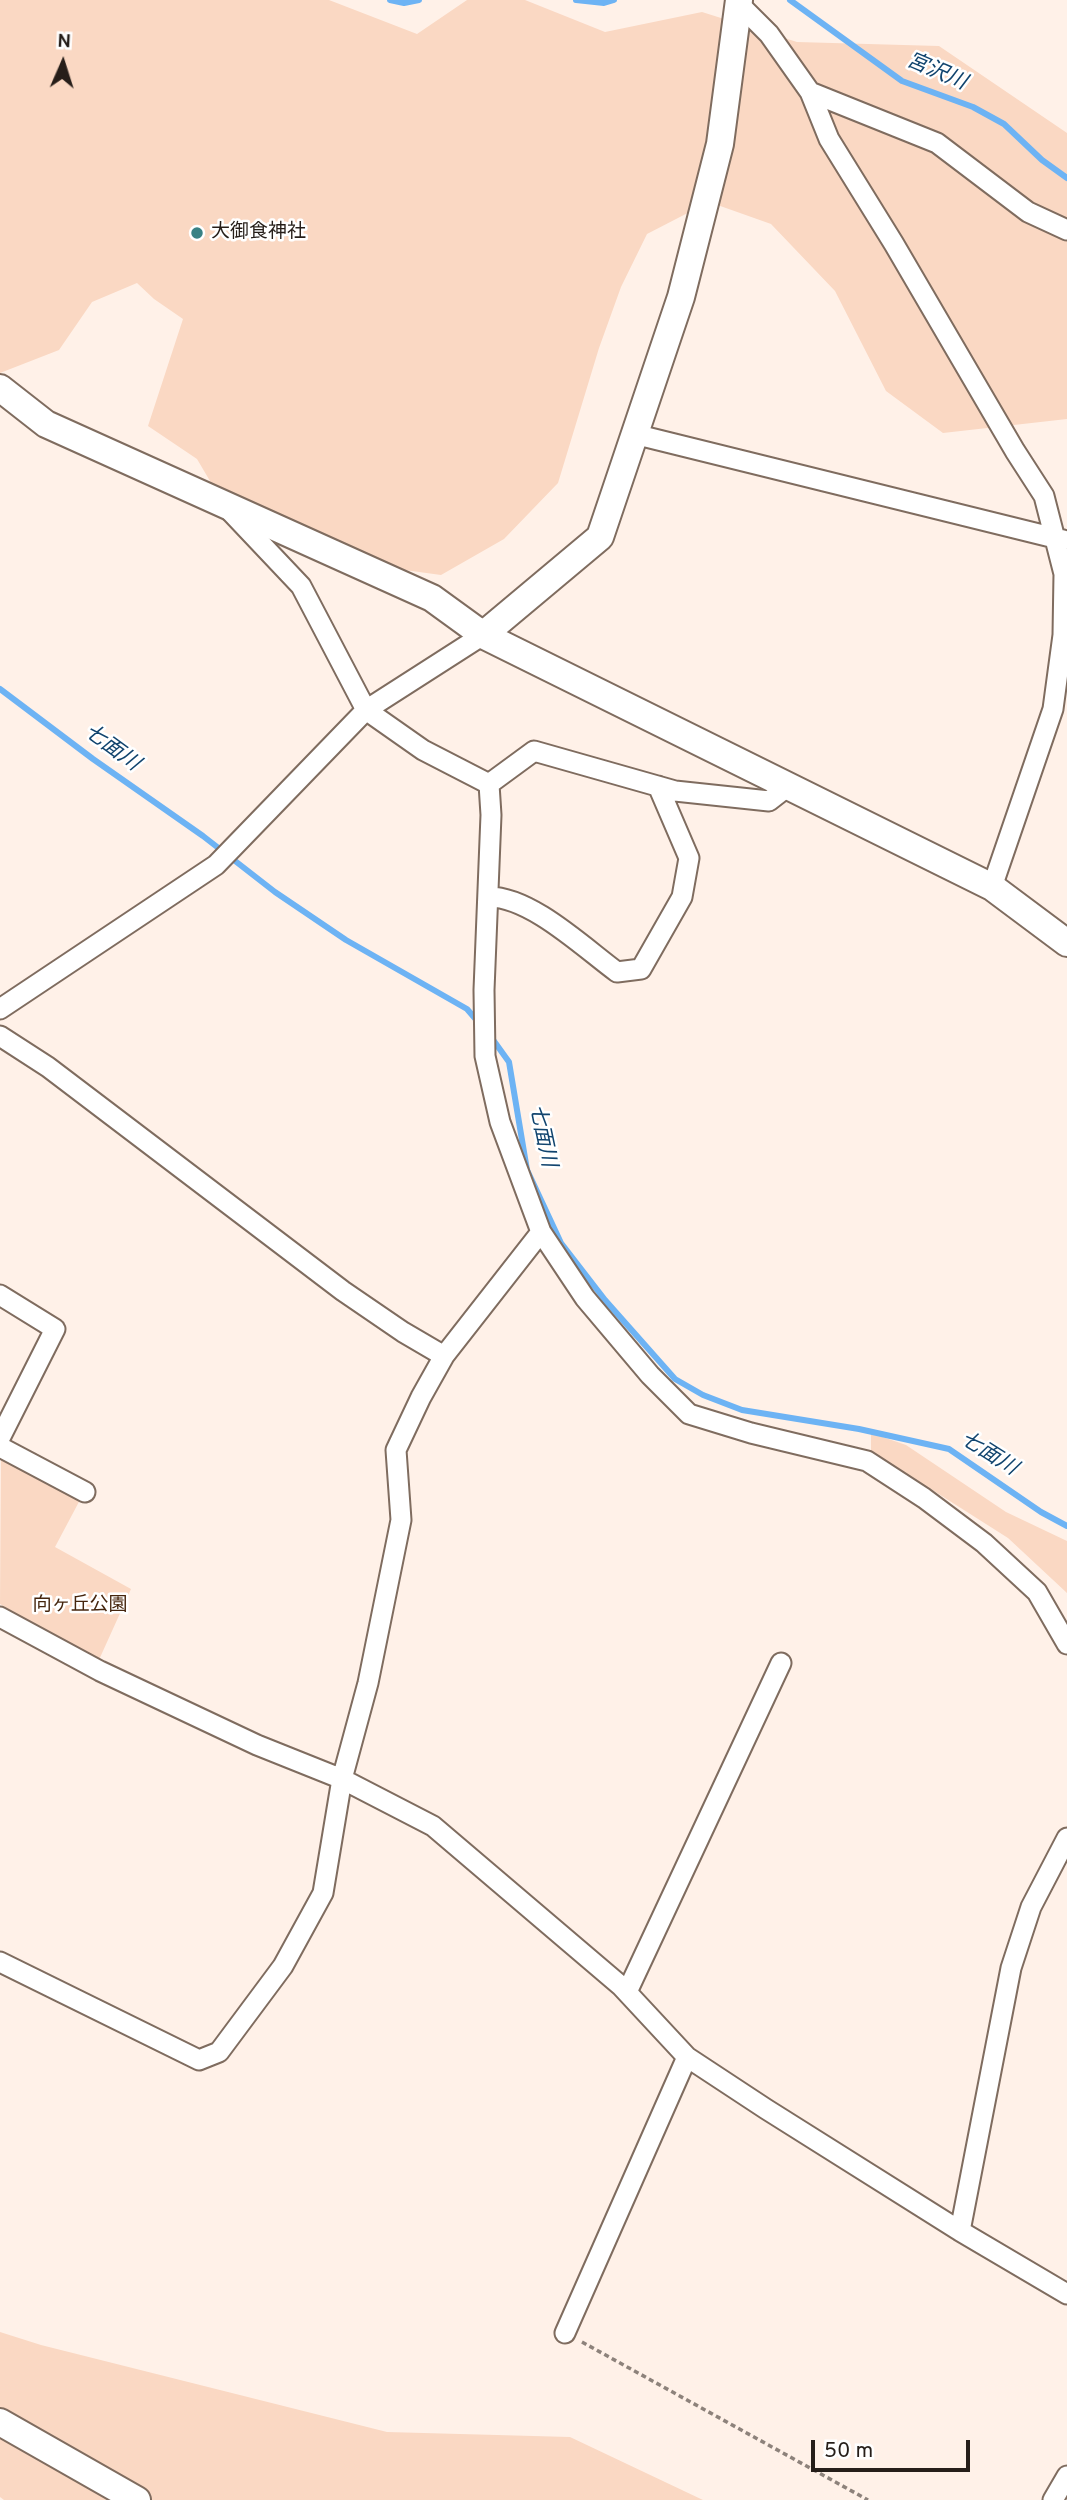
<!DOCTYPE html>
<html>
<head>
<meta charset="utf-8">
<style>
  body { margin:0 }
  #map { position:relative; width:1067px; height:2500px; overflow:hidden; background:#fff1e8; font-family:Overpass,sans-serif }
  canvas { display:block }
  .north { position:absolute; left:28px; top:28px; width:70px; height:70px; -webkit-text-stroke:5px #fff; paint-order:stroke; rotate:3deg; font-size:19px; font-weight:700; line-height:28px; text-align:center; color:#261e19 }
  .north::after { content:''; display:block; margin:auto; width:24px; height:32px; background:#261e19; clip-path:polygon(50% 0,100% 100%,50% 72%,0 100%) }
  .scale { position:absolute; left:811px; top:2440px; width:159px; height:32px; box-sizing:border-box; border:4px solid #261e19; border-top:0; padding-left:9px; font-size:21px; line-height:24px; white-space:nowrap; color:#261e19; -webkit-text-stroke:5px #fff; paint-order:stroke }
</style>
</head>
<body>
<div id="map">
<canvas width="1067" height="2500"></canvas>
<div class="north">N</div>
<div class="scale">50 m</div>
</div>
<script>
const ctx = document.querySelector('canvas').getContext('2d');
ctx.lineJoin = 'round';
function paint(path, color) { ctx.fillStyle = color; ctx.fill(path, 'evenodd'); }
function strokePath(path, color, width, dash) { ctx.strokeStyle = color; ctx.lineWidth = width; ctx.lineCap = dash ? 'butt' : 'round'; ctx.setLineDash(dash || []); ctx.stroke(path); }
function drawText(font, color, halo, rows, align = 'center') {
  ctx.font = font + ' Overpass,"Noto Sans JP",sans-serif'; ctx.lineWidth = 5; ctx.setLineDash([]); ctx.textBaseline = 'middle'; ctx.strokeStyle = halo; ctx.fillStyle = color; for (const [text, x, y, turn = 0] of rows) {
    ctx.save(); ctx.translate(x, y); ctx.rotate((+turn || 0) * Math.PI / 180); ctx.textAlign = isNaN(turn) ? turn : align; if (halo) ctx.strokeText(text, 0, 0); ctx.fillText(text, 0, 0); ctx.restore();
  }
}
paint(new Path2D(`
  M0 0H329L417 34 467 0H525L605 32 702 12 797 42 939 46 1067 133V419L943 433 886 391 835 291 771 224 709 202 647 234 621 287 599 348 558 483 504 539 441 575 339 561 223 503 197 459 148 426 183 319 154 299 137 283 92 302 59 350 0 373Z
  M871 1433 906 1445 1006 1512 1067 1541V1593L1008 1538 871 1451Z
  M1 1456 81 1498 55 1547 131 1589 98 1662 0 1604Z
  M0 2332 41 2345 387 2432 570 2437 703 2500H4L0 2497Z`), '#fad8c3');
strokePath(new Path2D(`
  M390 0 404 3 419 0
  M576 0 604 3 614 0
  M790 0 902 81 973 107 1004 124 1042 160 1067 178
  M0 689 93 759 203 836 275 892 346 940 467 1009 479 1023
  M491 1037 509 1062 527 1170 561 1243 605 1300 675 1379 703 1395 742 1410 859 1429 949 1449 1041 1512 1067 1526`), '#6db3f4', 6);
const street = new Path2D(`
  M740 5 769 34 810 92 829 139 894 244 1015 451 1044 496 1064 574 1063 635 1053 709 992 887
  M810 92 937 143 1028 212 1067 230
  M634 434 1063 540
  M231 512 301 586 366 710 423 750 489 784 491 815 484 990 485 1056 500 1122 541 1232 585 1298 650 1375 689 1414 751 1433 867 1461 924 1498 984 1543 1037 1592 1067 1644
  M489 784 534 751 675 791 769 801 787 787
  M489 897C531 897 583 947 617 972L641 969 682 897 689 858 658 786
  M0 1009 216 865 366 710 483 635
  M0 1036 48 1067 343 1291 403 1332 444 1356
  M0 1295 55 1329 0 1438
  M0 1447 85 1492
  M0 1617 100 1671 257 1745 342 1779 433 1826 621 1986 687 2057 766 2109 960 2231 1067 2294
  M0 1962 199 2060 219 2052 283 1966 323 1893 342 1779 368 1683 401 1520 396 1450 421 1397 444 1356 541 1232
  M627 1992 781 1663
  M960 2231 1011 1968 1031 1907 1067 1838
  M565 2333 687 2057
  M1053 2500 1067 2476`);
const secondary = new Path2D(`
  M0 388 46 424 432 598 483 635 992 887 1067 943
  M483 635 600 537 681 297 720 144 739 0
  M0 2422 137 2500`);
strokePath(street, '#7f6c5f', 23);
strokePath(secondary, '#7f6c5f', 30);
strokePath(new Path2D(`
  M582 2342 868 2500`), '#8d827b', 3.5, [5, 3.5]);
strokePath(street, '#fff', 19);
strokePath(secondary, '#fff', 26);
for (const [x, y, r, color] of [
  [197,233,7,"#388184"]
]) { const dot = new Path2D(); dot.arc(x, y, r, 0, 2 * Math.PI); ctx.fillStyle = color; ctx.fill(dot); strokePath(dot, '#fff', 2.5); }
drawText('19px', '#261e19', '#fff', [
  ["大御食神社",211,233]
], 'left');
drawText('19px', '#45250d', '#fff', [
  ["向ヶ丘公園",80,1606]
]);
drawText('italic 21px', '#11446e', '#fff', [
  ["宮沢川",936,73,23],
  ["七面川",111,749,36],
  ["七面川",541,1136,78],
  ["七面川",988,1455,32]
]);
</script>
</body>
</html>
